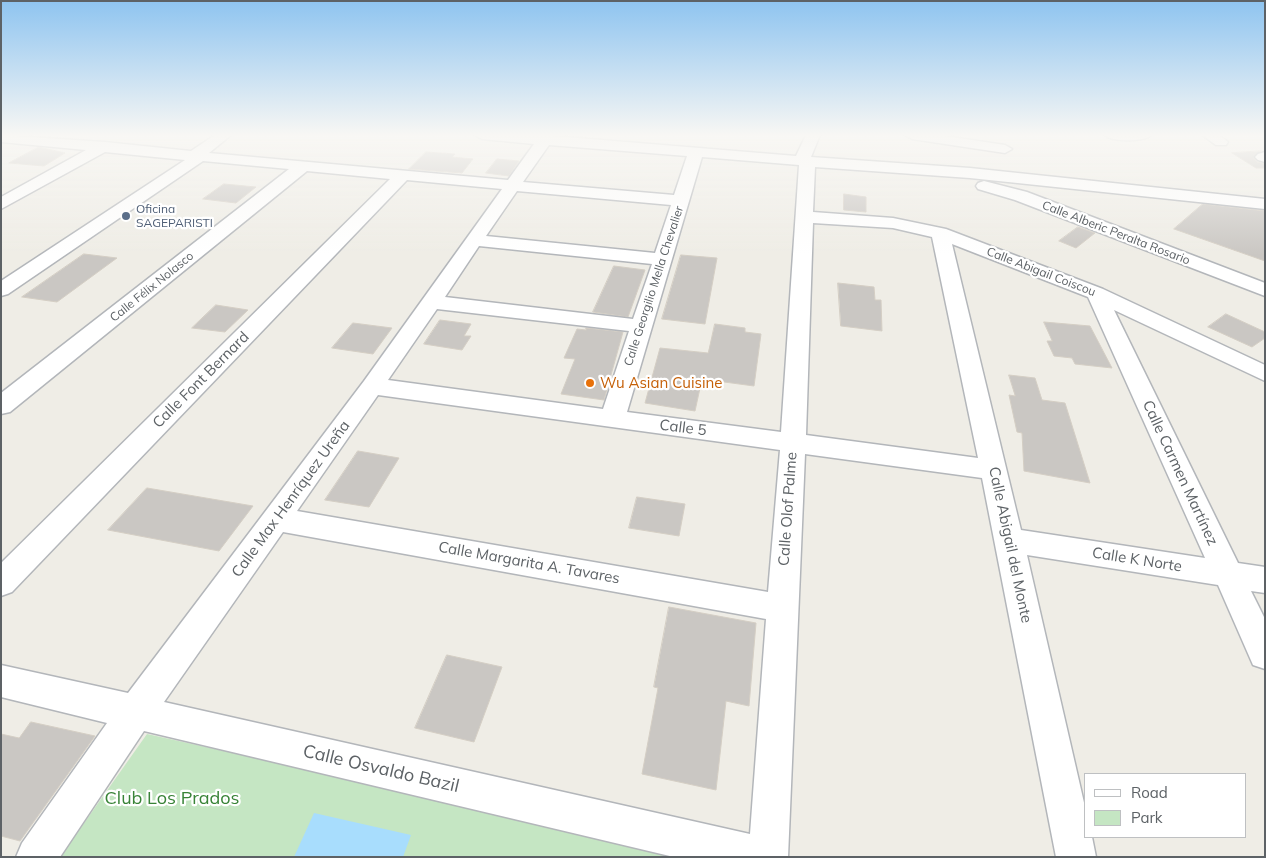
<!DOCTYPE html>
<html>
<head>
<meta charset="utf-8">
<style>
  body { margin:0 }
  #map { position:relative; width:1266px; height:858px; overflow:hidden; background:#efede6; font-family:Mulish,sans-serif }
  canvas { display:block }
  .frame { position:absolute; inset:0; border:2px solid #5d6266; pointer-events:none }
  .legend { position:absolute; left:1084px; top:773px; width:162px; height:65px; box-sizing:border-box; background:#fff; border:1px solid #bec0c2; margin:0; padding:6px 9px; list-style:none; font-size:15px; color:#5d6266 }
  .legend li { display:flex; align-items:center; gap:10px; height:25px }
  .legend b { width:25px; border:1px solid #bec0c2 }
</style>
</head>
<body>
<div id="map">
<canvas width="1266" height="858"></canvas>
<div class="frame"></div>
<ul class="legend">
<li><b style="height:6px;background:#fff"></b>Road</li>
<li><b style="height:14px;background:#c5e6c3"></b>Park</li>
</ul>
</div>
<script>
const ctx = document.querySelector('canvas').getContext('2d');
ctx.lineJoin = 'round';
function paint(path, color) { ctx.fillStyle = color; ctx.fill(path, 'evenodd'); }
function strokePath(path, color, width, dash) { ctx.strokeStyle = color; ctx.lineWidth = width; ctx.lineCap = dash ? 'butt' : 'round'; ctx.setLineDash(dash || []); ctx.stroke(path); }
function drawText(font, color, halo, rows, align = 'center') {
  ctx.font = font + ' Mulish,sans-serif'; ctx.lineWidth = 4.5; ctx.setLineDash([]); ctx.textBaseline = 'middle'; ctx.strokeStyle = halo; ctx.fillStyle = color; for (const [text, x, y, turn = 0] of rows) {
    ctx.save(); ctx.translate(x, y); ctx.rotate((+turn || 0) * Math.PI / 180); ctx.textAlign = isNaN(turn) ? turn : align; if (halo) ctx.strokeText(text, 0, 0); ctx.fillText(text, 0, 0); ctx.restore();
  }
}
paint(new Path2D(`
  M147 734 703 857H60Z`), '#c5e6c3');
paint(new Path2D(`
  M314 813 411 835 403 857H294Z`), '#a8ddfd');
const building = new Path2D(`
  M39 147 65 153 44 166 9 163Z
  M1261 151 1253 157 1257 162 1265 164V168H1256L1232 153Z
  M426 152 455 154 452 157 473 159 462 173 409 169Z
  M497 159 519 161 509 176 486 173Z
  M224 184 256 187 236 203 203 199Z
  M844 194 866 197V212L844 210Z
  M1203 204 1265 211V261L1174 229Z
  M1078 227 1095 233 1076 248 1059 241Z
  M84 254 117 258 57 302 22 297Z
  M681 255 717 258 705 324 662 319Z
  M614 266 645 270 628 317 593 312Z
  M838 283 874 287 875 300H881L882 331 841 326Z
  M216 305 248 310 225 332 192 328Z
  M1226 314 1265 332V338L1252 347 1208 327Z
  M440 320 471 324 464 336H471L462 350 424 344Z
  M1044 322 1090 326 1112 368 1075 364 1072 358 1054 356 1047 341H1052Z
  M353 323 392 328 373 354 332 348Z
  M715 324 745 328V332L761 334 754 386 702 379 695 411 645 403 660 348 708 353Z
  M586 328 623 332 604 400 561 394 575 359 564 358 577 329 586 330Z
  M1009 375 1035 378 1042 400 1065 403 1090 483 1024 471 1022 433 1017 432 1009 395 1015 396Z
  M358 451 399 458 369 507 325 500Z
  M147 488 253 506 219 551 108 530Z
  M637 497 685 504 679 536 629 528Z
  M669 607 756 623 749 706 726 701 716 790 642 774 658 688 654 687Z
  M447 655 502 667 474 742 415 728Z
  M31 722 95 736 20 841 1 836V734L19 738Z`);
paint(building, '#cac7c3');
strokePath(building, '#d4cec4', 1);
const minor = new Path2D(`
  M1 135 105 142 191 151 215 135H231L209 153 508 180 534 144 482 139 475 135H555L554 136 796 156 806 135H820L811 157 970 168 1265 199V209L970 178 815 167 813 212 893 218 946 229 1103 289 1265 365V381L1114 310 1238 563 1265 567V593L1251 591 1265 619V669L1253 665 1218 585 1027 555 1085 807V837H1092L1096 857H1056L982 478 805 454 788 857H674L144 731 60 857H16L22 843 107 723 1 697V665L128 693 364 381 502 189 407 180 12 592 1 596V563L390 179 307 171 10 412 1 414V393L289 169 203 161 8 294 1 296V281L185 160 105 152 1 209V197L86 150 1 142ZM549 145 687 156 674 195 523 182ZM702 157 799 165 781 432 627 412ZM517 191 671 205 655 253 486 236ZM813 223 893 228 932 237 978 458 806 435ZM952 244 1088 297 1205 558 1021 530ZM479 246 652 264 633 319 445 297ZM437 309 629 331 603 409 388 380ZM378 395 780 450 768 592 297 511ZM283 532 766 619 750 834 164 702Z
  M905 135H939L1005 145 1012 149 1005 153 912 139Z
  M1105 135H1151C1146 142 1110 142 1105 135Z
  M1202 135H1219L1228 142 1226 145H1216Z
  M1265 152V162L1258 160 1255 157 1258 154Z
  M984 181 1027 192 1265 283V296L1015 200 978 189 976 186 978 183Z`);
strokePath(minor, '#b3b6ba', 3);
paint(minor, '#fff');
const sky = ctx.createLinearGradient(0, 0, 0, 255);
sky.addColorStop(0, '#8ec4f0');
sky.addColorStop(0.53, '#f8f7f4');
sky.addColorStop(1, '#f8f7f400');
ctx.fillStyle = sky;
ctx.fillRect(0, 0, 1266, 255);
for (const [x, y, r, color] of [
  [126,216,5,"#5c6f8a"],
  [590,383,5,"#e8710a"]
]) { const dot = new Path2D(); dot.arc(x, y, r, 0, 2 * Math.PI); ctx.fillStyle = color; ctx.fill(dot); strokePath(dot, '#fff', 2); }
drawText('12px', '#4e5e75', '#fff', [
  ["Oficina",136,209],
  ["SAGEPARISTI",136,223]
], 'left');
drawText('12px', '#5d6266', '#fff', [
  ["Calle Alberic Peralta Rosario",1116,233,21],
  ["Calle Abigail Coiscou",1041,272,21],
  ["Calle Georgilio Mella Chevalier",654,286,-72],
  ["Calle Félix Nolasco",152,287,-39]
]);
drawText('15px', '#5d6266', '#fff', [
  ["Calle Font Bernard",201,380,-45],
  ["Calle 5",683,428,7],
  ["Calle Carmen Martínez",1180,473,65],
  ["Calle Max Henríquez Ureña",291,499,-54],
  ["Calle Olof Palme",788,509,-86],
  ["Calle Abigail del Monte",1010,545,78],
  ["Calle K Norte",1137,560,9],
  ["Calle Margarita A. Tavares",529,563,10]
]);
drawText('15px', '#c56008', '#fff', [
  ["Wu Asian Cuisine",600,383]
], 'left');
drawText('18px', '#5d6266', '#fff', [
  ["Calle Osvaldo Bazil",381,769,13]
]);
drawText('18px', '#388337', '#fff', [
  ["Club Los Prados",172,799]
]);
</script>
</body>
</html>
